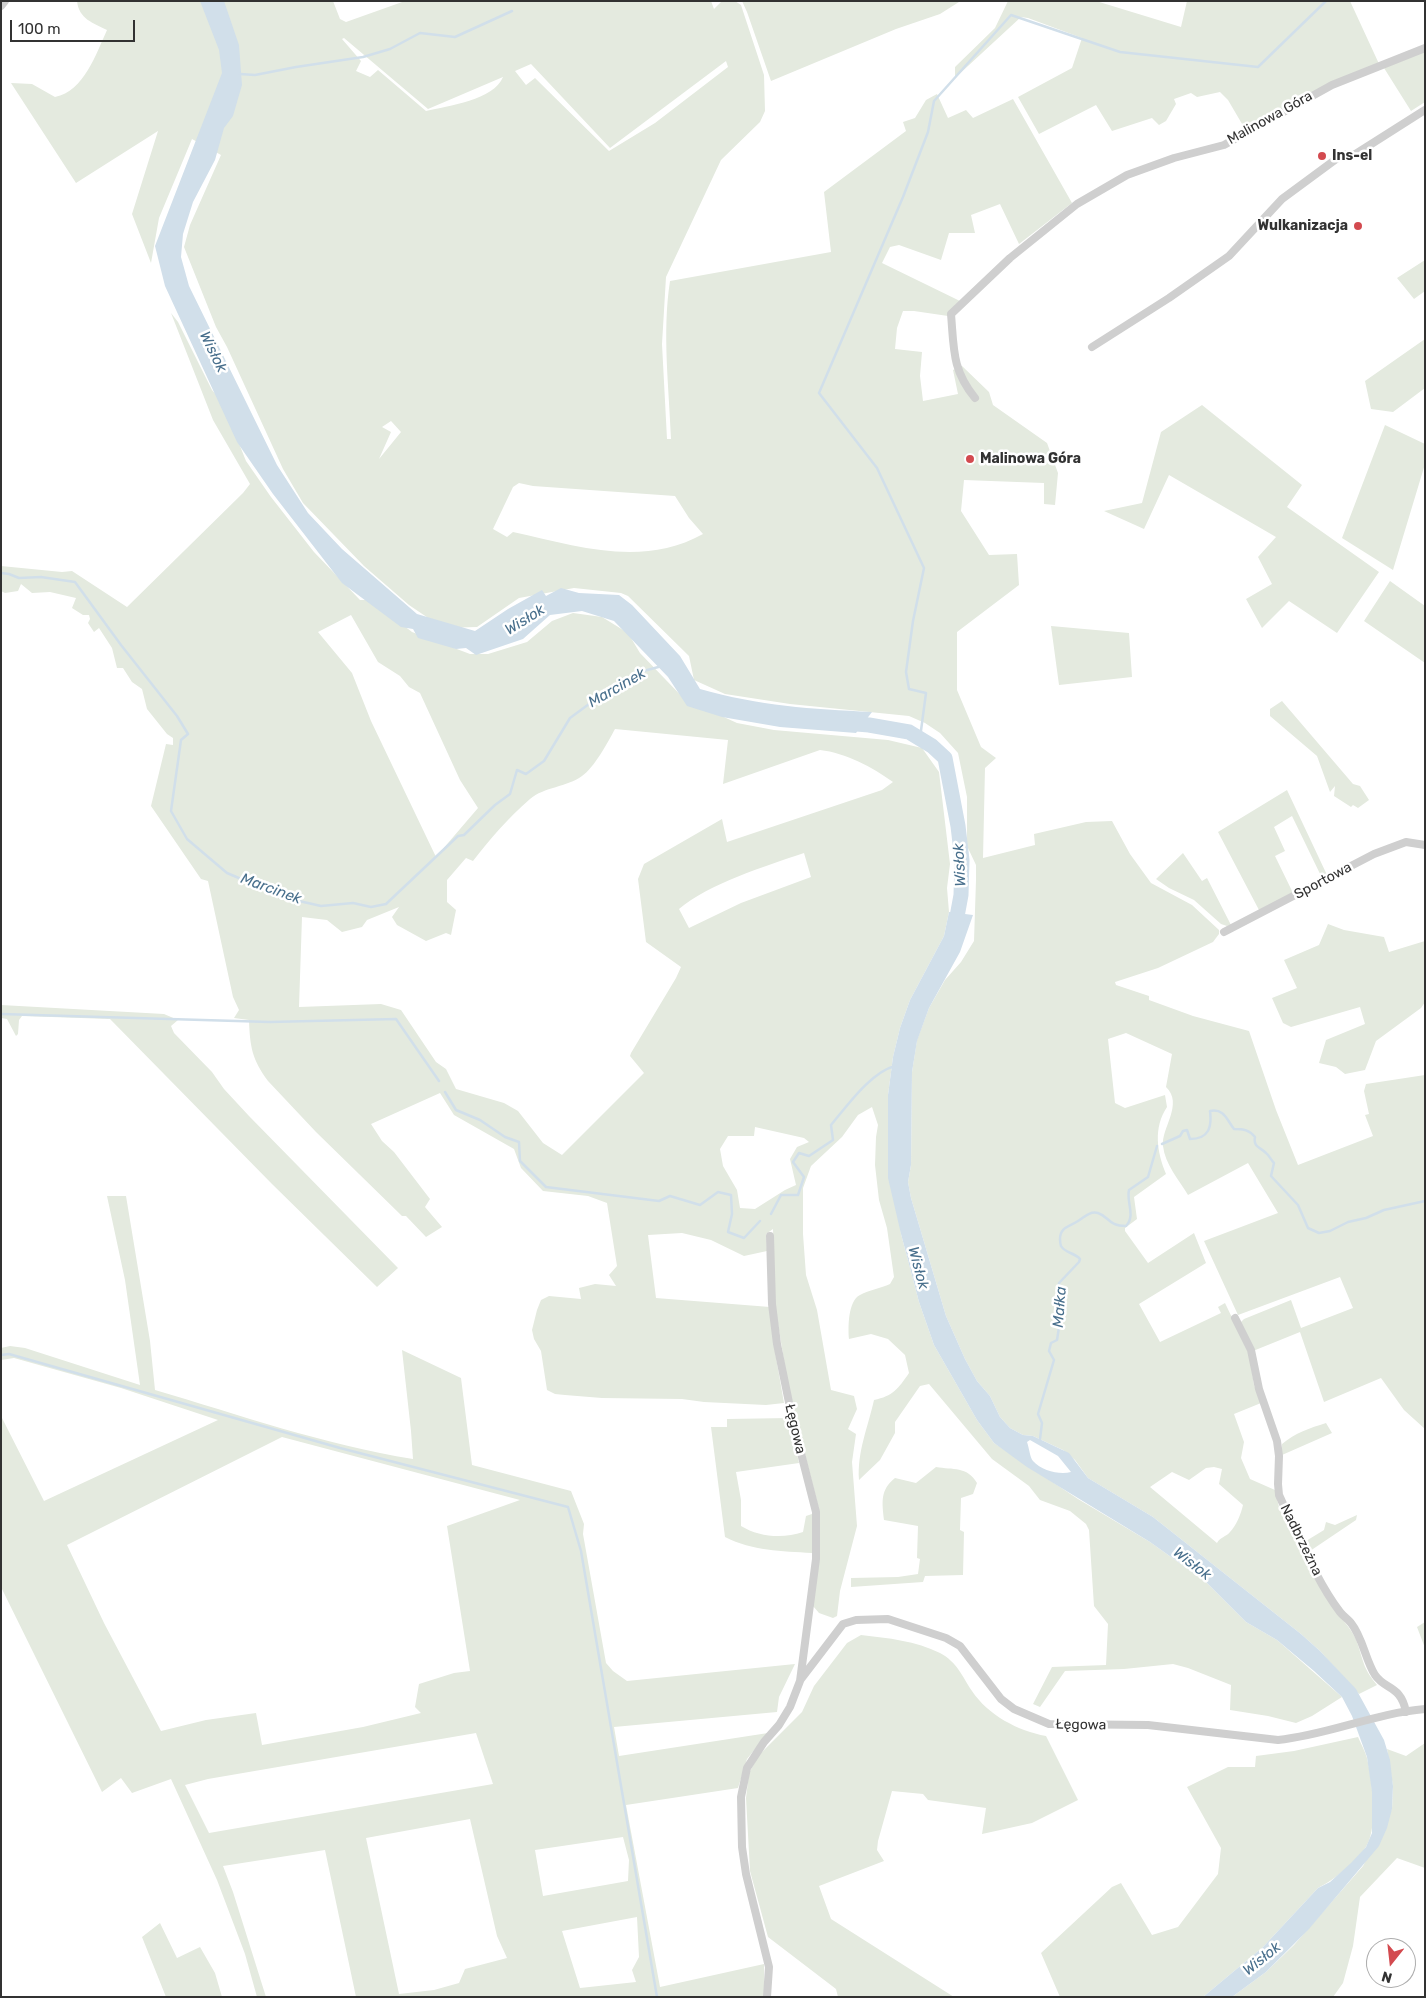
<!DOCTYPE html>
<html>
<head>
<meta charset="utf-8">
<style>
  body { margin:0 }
  #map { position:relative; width:1426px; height:1998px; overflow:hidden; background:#fff; font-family:Rubik,sans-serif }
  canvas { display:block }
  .frame { position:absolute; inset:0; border:2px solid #323232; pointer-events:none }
  .north { position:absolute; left:1366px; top:1938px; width:50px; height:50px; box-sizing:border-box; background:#fff; border:1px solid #adadad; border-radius:50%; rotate:196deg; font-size:14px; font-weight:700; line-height:20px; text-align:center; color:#323232 }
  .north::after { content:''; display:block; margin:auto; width:18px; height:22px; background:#d34a4f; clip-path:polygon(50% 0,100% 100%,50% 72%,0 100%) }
  .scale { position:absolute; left:10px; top:20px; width:125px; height:22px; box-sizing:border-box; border:2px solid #323232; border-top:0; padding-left:6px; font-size:15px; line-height:18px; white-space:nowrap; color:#323232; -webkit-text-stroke:4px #fff; paint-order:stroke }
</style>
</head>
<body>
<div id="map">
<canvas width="1426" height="1998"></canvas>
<div class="frame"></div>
<div class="north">N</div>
<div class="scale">100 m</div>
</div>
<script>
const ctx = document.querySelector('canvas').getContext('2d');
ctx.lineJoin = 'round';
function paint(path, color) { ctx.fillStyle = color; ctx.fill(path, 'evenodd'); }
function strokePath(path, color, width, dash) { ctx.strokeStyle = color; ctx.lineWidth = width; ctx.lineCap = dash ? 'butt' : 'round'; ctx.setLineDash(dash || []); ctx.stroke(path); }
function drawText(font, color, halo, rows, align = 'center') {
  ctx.font = font + ' Rubik,sans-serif'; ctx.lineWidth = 5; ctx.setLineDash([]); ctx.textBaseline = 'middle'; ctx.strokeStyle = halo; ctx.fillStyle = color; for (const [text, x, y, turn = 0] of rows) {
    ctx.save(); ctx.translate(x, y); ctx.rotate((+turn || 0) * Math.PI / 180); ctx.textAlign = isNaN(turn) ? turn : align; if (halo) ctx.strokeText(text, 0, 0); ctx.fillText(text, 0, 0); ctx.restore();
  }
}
paint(new Path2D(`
  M77 1H333L340 19 346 22 405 1H711L714 9 722 1H735L741 5 764 75 765 111 760 122 721 160 666 277 662 344 667 439H671C669 386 662 333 670 281L831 252 824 192 906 131 903 122 915 118 926 100 937 94 948 118 966 110 973 118 1013 99 1072 203 1019 244 1000 204 971 215 975 233H949L941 260 899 245 890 247 882 263 960 301 956 304 948 316 914 311H903L897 328 895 349 922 352 920 376 923 401 958 394 953 370 962 366 989 392 993 405 1047 443 1058 473 1055 505 1044 504V483L964 480 961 511 989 555 1017 554 1019 585 957 632V690L981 747 996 758 985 768 983 858 1035 845 1034 834 1086 822 1112 821 1130 854 1151 883 1192 905 1219 930V934L1213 942 1158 968 1115 982 1116 985 1149 996V1000L1193 1016 1249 1031 1276 1110 1298 1165 1373 1136 1365 1115 1369 1114 1364 1091 1366 1084 1425 1075V1429L1404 1410 1381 1378 1324 1402 1300 1332 1253 1351 1240 1323 1244 1319 1291 1300 1301 1328 1353 1308 1340 1277 1238 1315 1204 1241 1278 1213 1248 1163 1188 1195C1179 1180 1165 1164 1163 1146 1161 1128 1184 1104 1166 1087L1172 1054 1126 1033 1108 1039 1115 1103 1125 1108 1165 1095 1167 1107C1153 1128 1157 1152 1166 1174L1134 1197 1137 1219 1125 1228V1231L1148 1263 1194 1233 1206 1263 1139 1304 1160 1342 1221 1313 1218 1307 1225 1303 1249 1353 1254 1385 1261 1403 1234 1414 1244 1442 1241 1458 1250 1479 1275 1490 1279 1507 1339 1615C1346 1624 1355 1634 1358 1645 1364 1664 1364 1669 1377 1685L1359 1694 1320 1651 1301 1634 1153 1517 1088 1478 1075 1460 1063 1450 1033 1436 1023 1435 1010 1428 1000 1417 990 1396 977 1381 965 1359 946 1316 911 1198 908 1182 911 1165 912 1072 917 1040 929 1008 945 980 961 962 974 941 976 880V865L967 846V797L958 753 940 733 925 723 909 716 790 704 725 694 694 680 689 656 628 596 621 593 574 588 519 598 477 627 443 628 409 605 364 566 303 503 283 469 227 347 216 327 184 247 190 225 221 155 192 139 159 218 151 263 132 214 158 131 76 183 11 83 32 84 55 97C84 91 96 54 107 30 93 23 79 19 77 1ZM344 38 428 109 503 77C494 100 448 106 426 111L378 70 370 77 356 71 361 61 342 39ZM726 61 728 67 655 123 609 151 535 78 526 85 515 71 531 64 610 148ZM391 421 401 432 379 459 391 432 382 427ZM519 483 533 486 675 496 689 518 703 534C642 568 577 546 513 532L507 537 493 529 513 487ZM1214 1467 1222 1469 1219 1484 1243 1505C1241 1514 1236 1526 1230 1532 1226 1537 1220 1537 1217 1543L1150 1487 1172 1472 1189 1480 1206 1468Z
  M742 1H977L959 2 940 14 896 29 771 81 747 12Z
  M1008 1H1096L1181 27 1187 1H1350L1380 66 1245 129 1228 100 1220 92 1197 97 1191 93 1174 99 1176 104 1166 121 1159 125 1152 118 1112 131 1096 105 1039 134 1018 97 1072 68 1082 38 1028 18 1021 17 955 78V67L995 28Z
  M1425 50V102L1411 111 1384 68Z
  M1425 260V291L1414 299 1397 278Z
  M171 313 178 322 212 390 229 410 232 426 246 461 271 497 314 552 360 600H371L412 632 470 654H488L527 642 552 621 573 613 602 617 628 633 640 653 692 707 704 708 737 723 774 730 888 740 922 748 939 772 950 864 947 888 949 912 944 936 910 1000 900 1028 893 1057 888 1095 901 1234 919 1302 934 1345 977 1420 994 1443 1078 1499 1150 1542 1206 1582 1246 1622 1277 1640 1342 1697 1312 1716 1296 1723 1268 1716 1230 1710 1231 1685 1188 1668 1173 1664 1124 1669 1065 1671 1040 1707 1033 1704 1052 1667 1106 1665 1108 1624 1094 1606 1089 1530 1086 1524 1070 1511 1040 1500 1029 1486 992 1459 929 1384 920 1386 895 1422V1433L880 1460 859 1480C857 1452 868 1427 874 1400 893 1396 898 1389 909 1373L905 1355 888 1339 871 1334 849 1339C848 1327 848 1301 860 1295 869 1290 881 1288 890 1284L894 1277 887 1228 879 1200 875 1165 876 1137 878 1125 872 1107 858 1115 842 1137 811 1166 803 1188V1234L806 1275 817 1310 831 1390 854 1396 857 1409 848 1429 856 1434 852 1462 857 1526 840 1591 837 1616 833 1618 819 1613 813 1606 819 1509 798 1427 786 1373 775 1305 773 1229 766 1234 767 1251 744 1256 711 1240 682 1233 648 1235 656 1298 770 1307 774 1346 784 1403 766 1405 704 1402 682 1399 602 1398 565 1395 555 1394 547 1390 541 1351 534 1339 532 1330 537 1310 541 1300 549 1296 581 1299 579 1288 595 1284 616 1286 609 1275 617 1266 607 1203 588 1196 543 1191 521 1168 514 1149 454 1115 440 1093 371 1124 382 1141 394 1152 430 1199 425 1207 442 1227 426 1237 406 1216H402L316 1132 268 1081C252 1059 250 1047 249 1020L234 1018 239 1010 233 997 208 881 201 879 151 806 166 744 173 745V738L167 734 147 709 142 689 132 682 123 668H117L112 648 99 628 94 632 88 623 90 619 89 615H83L72 608 76 598 50 592 32 593 21 584 18 591 5 593 1 591V566L62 572 72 571 127 607 243 493 250 484 213 420ZM351 615 378 662 400 676 409 687 420 693 460 780 478 808 436 857 371 721 352 673 318 632ZM615 729 728 740 723 784 820 750C846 753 872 767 893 782L882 790 727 842 722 819 644 864 638 879 646 942 681 967 676 978 631 1053 630 1056 644 1073 562 1155 543 1143 518 1111 504 1103 456 1089 446 1069 436 1062 401 1010 381 1004 299 1007 302 917 327 920 342 932 362 927 367 920 399 907 392 917 397 925 426 941 446 933 451 935 456 910 447 902V880L466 858 473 861C491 838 508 818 530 799 544 787 567 787 582 776 594 768 608 742 615 729ZM804 853 811 877 741 903 689 928 679 909C708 884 766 866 804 853ZM755 1127 804 1138 809 1142 797 1147 790 1159 796 1185 785 1190 755 1209 740 1208 737 1190 723 1166 720 1149 728 1136H754Z
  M1425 339V388L1393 412 1371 409 1365 381Z
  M1202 405 1302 485 1287 507 1379 572 1337 633 1289 601 1262 628 1246 599 1272 584 1258 557 1276 537 1169 475 1144 529 1104 511 1142 503 1161 432Z
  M1385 425 1425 444V464L1393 570 1342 538Z
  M1390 581 1425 606V663L1364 621Z
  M1051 626 1129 633 1132 677 1059 685Z
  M1282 701 1353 784 1360 786 1369 800 1358 808 1353 805 1351 807 1334 796 1335 786 1330 792 1317 756 1270 716V709Z
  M1287 790 1327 875 1322 878 1292 816 1274 827 1285 851 1275 856 1293 893 1259 910 1218 832Z
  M1183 853 1202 881 1207 878 1231 925 1227 926 1221 924 1194 900 1169 888 1156 879Z
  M1328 924 1344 930 1384 937 1389 952 1425 941V1002L1421 1008 1376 1041 1365 1070 1345 1074 1336 1067 1319 1063 1326 1040 1365 1024 1360 1007 1291 1027 1283 1023 1272 998 1297 988 1284 960 1319 945Z
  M1 1005 164 1014 178 1020 171 1026 174 1033 212 1072 224 1089 249 1116 398 1268 377 1287 272 1184 110 1019 22 1016 19 1020 18 1034 16 1036 7 1019 1 1018Z
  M107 1196H126L150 1341 155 1390C240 1415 325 1445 413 1459L411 1431 402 1350 461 1378 472 1465 571 1491 584 1524 583 1534 606 1663 613 1671 627 1681 795 1664 779 1697 777 1712 614 1727 619 1756 768 1733 747 1759 738 1788 626 1805 660 1987 764 1964V1997H356L325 1850 223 1866 233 1892 266 1997H257L245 1954 217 1880 171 1779 132 1793 121 1778 102 1792 1 1587V1416L44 1501 218 1420 121 1388 14 1358 1 1360V1348L10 1346 25 1348 140 1385 125 1280ZM282 1437 520 1500 447 1526 470 1671 454 1673 419 1684 415 1707 421 1713 363 1727 262 1745 256 1713 206 1720 161 1731 104 1623 67 1545ZM476 1733 493 1784 209 1833 185 1785 208 1779ZM470 1819 497 1936 507 1958 465 1969 459 1983 434 1990 399 1994 366 1838ZM623 1837 629 1860 628 1881 543 1896 535 1850ZM637 1917 639 1957 632 1970 636 1982 580 1988 562 1931Z
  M789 1418 799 1463 736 1472 741 1500V1526C759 1537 783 1539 803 1532L806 1516 812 1514V1553C781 1551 753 1551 725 1537L711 1427H727V1419Z
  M1326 1423 1332 1433 1282 1455V1444C1295 1433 1310 1428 1326 1423Z
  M936 1467C953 1470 967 1466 977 1483L973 1494 961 1498 960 1530 964 1532 963 1575 925 1576 923 1582 851 1587V1578L898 1577 918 1574 920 1559 917 1558 918 1526 884 1520C882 1502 880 1490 895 1478L916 1483Z
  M1357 1515 1356 1520 1310 1551 1306 1541 1324 1530 1326 1522 1335 1525Z
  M1425 1622V1648L1417 1627Z
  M861 1635C888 1638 916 1641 940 1653 957 1662 962 1676 972 1691 988 1715 1018 1731 1046 1736L1078 1800 1032 1823 982 1834 986 1808 928 1800 923 1794 892 1791 878 1841 877 1850 884 1861 819 1886 831 1919 954 1997H838L836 1989 768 1937 750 1871 746 1798 749 1773 759 1755 802 1712 814 1686 847 1643Z
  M1358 1737C1361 1744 1365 1751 1367 1758 1372 1780 1378 1825 1367 1845 1358 1861 1334 1880 1318 1888L1263 1947 1203 1997H1060L1041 1953 1112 1887 1121 1883 1152 1935 1178 1927 1218 1874 1221 1848 1187 1787 1228 1767H1255L1256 1756 1294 1751Z
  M1425 1743V1868L1397 1858 1360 1897 1353 1946 1343 1983 1333 1997H1232L1266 1972 1294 1945 1363 1866 1392 1809 1393 1786 1387 1749 1406 1756Z
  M160 1923 177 1958 200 1947 215 1973 222 1997H166L142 1937Z`), '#e4eadf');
paint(new Path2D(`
  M200 1H224L239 45 242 85 233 116 224 128 215 160 193 202 183 234 181 257 189 286 277 465 308 513 342 549 417 614 475 631 508 609 542 590 546 596 561 588 579 593 619 595 632 605 680 656 700 689C760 706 811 709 872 712L856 733 780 727 722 717 687 706 668 677 614 621 582 611 550 615 523 639 476 655 466 648 456 649 418 638 413 629 401 627 342 583 273 494 237 442 165 286 155 246 222 73 219 50Z
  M949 912 973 915 960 952 929 1008 917 1041 912 1072 911 1165 908 1182 911 1198 946 1316 965 1359 977 1381 990 1396 1000 1417 1010 1428 1023 1435 1033 1436 1069 1453 1088 1478 1153 1517 1301 1634 1320 1651 1356 1689 1384 1740 1390 1760 1393 1786 1392 1809 1387 1828 1379 1846 1309 1929 1266 1972 1232 1997H1203L1263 1947 1318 1888 1330 1882 1351 1863 1366 1847 1372 1833V1792L1367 1757 1352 1716 1342 1697 1314 1671 1277 1640 1246 1622 1206 1582 1150 1542 1027 1467 994 1443 977 1420 934 1345 919 1302 901 1234 888 1178V1095L893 1057 900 1028 910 1000 944 936ZM1030 1440 1058 1456 1071 1472C1060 1475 1042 1471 1033 1461 1030 1458 1029 1447 1027 1442Z`), '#d1dfea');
strokePath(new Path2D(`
  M240 74 255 75 296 67 363 57 390 49 420 33 455 37 512 11
  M1 573 9 574 19 578 41 577 75 582 121 645 177 716 188 734 181 740 171 811 187 839 227 873 286 898 321 906 353 903 371 907 386 904 458 836 464 835 495 805 510 794 517 770 526 774 544 761 570 718 604 693 622 689 640 672 662 666
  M920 738 926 693 909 689 906 672 913 621 924 568 877 468 819 393 903 197 928 132 934 101 1011 15 1120 52 1258 67 1326 1
  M1 1014 270 1022 396 1019 439 1081
  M445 1092 456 1110 480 1120 505 1137 519 1142 520 1161 546 1187 659 1201 670 1196 700 1205 718 1192 731 1195 732 1214 728 1232 744 1238 760 1221
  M1162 1144 1180 1136 1183 1131 1187 1130 1190 1139C1209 1139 1212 1127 1210 1111 1224 1108 1227 1120 1234 1129 1244 1129 1249 1130 1255 1137 1253 1147 1260 1147 1266 1153 1269 1155 1271 1160 1274 1163L1271 1176 1298 1205 1308 1228 1319 1233 1330 1231 1348 1222 1366 1218 1384 1210 1425 1201
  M771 1214 781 1195H798L804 1177 793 1162 799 1153 809 1156 833 1140 831 1125C847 1106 871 1072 895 1066
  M1 1355 9 1354 340 1448 568 1507 581 1551 657 1997
  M1040 1439 1042 1423 1038 1414 1054 1360 1049 1351 1051 1343 1057 1340 1063 1302 1060 1296 1059 1283 1079 1262 1080 1259C1075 1253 1065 1253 1061 1246 1060 1243 1060 1242 1060 1239 1060 1227 1069 1227 1078 1221 1085 1217 1089 1211 1098 1213 1110 1217 1108 1226 1126 1226 1136 1215 1126 1202 1129 1190L1148 1177 1157 1146`), '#d1dfea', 2.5);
strokePath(new Path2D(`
  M844 723 869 725 909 732 932 746 945 758 958 826 962 860 961 895 954 933`), '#d1dfea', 15);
strokePath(new Path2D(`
  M1 6 5 1
  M1092 347 1169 298 1229 256 1282 199 1343 154 1354 155 1425 110
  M975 398C952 370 954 349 951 314L1010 258 1077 204 1127 175 1174 158 1224 145 1332 85 1425 48
  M1224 932 1374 854 1406 842 1425 845
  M1235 1318 1251 1350 1259 1389 1277 1441 1279 1456 1278 1484 1279 1495 1284 1506C1301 1541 1316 1580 1340 1612 1343 1616 1348 1619 1351 1623 1363 1638 1365 1659 1375 1675 1385 1690 1401 1685 1406 1712
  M801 1679 843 1624 856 1620 888 1619 946 1638 960 1646 1001 1699 1014 1709 1049 1724 1148 1725 1278 1740C1328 1735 1375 1713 1425 1709
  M767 1997 769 1967 746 1874 742 1847 741 1797 747 1768 764 1742 779 1725 790 1707 800 1681 816 1559V1512L793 1422 777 1344 772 1304 770 1236`), '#cfcfcf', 8);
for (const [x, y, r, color] of [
  [1322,156,5,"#d34a4f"],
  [1358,226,5,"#d34a4f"],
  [970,459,5,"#d34a4f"]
]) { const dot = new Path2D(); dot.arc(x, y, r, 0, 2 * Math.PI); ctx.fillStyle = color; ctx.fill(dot); strokePath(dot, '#fff', 2); }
drawText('14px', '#323232', '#fff', [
  ["Malinowa Góra",1270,118,-29],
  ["Sportowa",1323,881,-28],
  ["Łęgowa",795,1429,77],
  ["Nadbrzeżna",1301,1540,64],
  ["Łęgowa",1081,1725,1]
]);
drawText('bold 14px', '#323232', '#fff', [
  ["Ins-el",1332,156],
  ["Wulkanizacja",1348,226,"right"],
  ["Malinowa Góra",980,459]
], 'left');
drawText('italic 15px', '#486f8c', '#fff', [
  ["Wisłok",213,352,64],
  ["Wisłok",525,620,-32],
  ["Marcinek",617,688,-30],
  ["Wisłok",960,865,-93],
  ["Marcinek",271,889,20],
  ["Wisłok",918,1268,75],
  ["Małka",1060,1307,-86],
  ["Wisłok",1192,1564,38],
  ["Wisłok",1262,1959,-39]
]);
</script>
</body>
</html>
